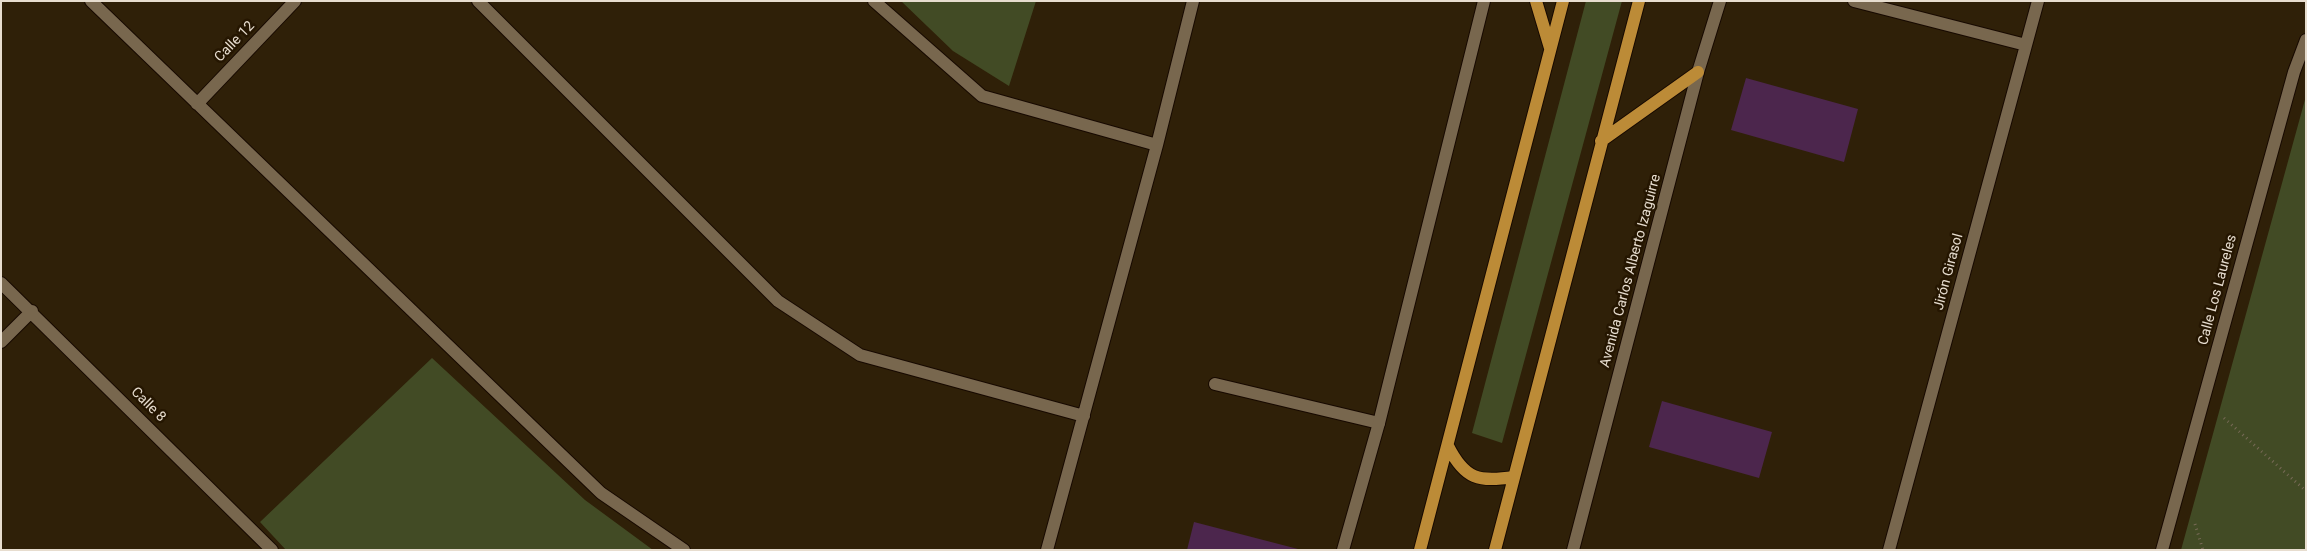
<!DOCTYPE html>
<html>
<head>
<meta charset="utf-8">
<style>
  body { margin:0 }
  #map { position:relative; width:2307px; height:551px; overflow:hidden; background:#2f2008; font-family:Roboto,sans-serif }
  canvas { display:block }
  .frame { position:absolute; inset:0; border:2px solid #e7ddcf; pointer-events:none }
</style>
</head>
<body>
<div id="map">
<canvas width="2307" height="551"></canvas>
<div class="frame"></div>
</div>
<script>
const ctx = document.querySelector('canvas').getContext('2d');
ctx.lineJoin = 'round';
function paint(path, color) { ctx.fillStyle = color; ctx.fill(path, 'evenodd'); }
function strokePath(path, color, width, dash) { ctx.strokeStyle = color; ctx.lineWidth = width; ctx.lineCap = dash ? 'butt' : 'round'; ctx.setLineDash(dash || []); ctx.stroke(path); }
function drawText(font, color, halo, rows, align = 'center') {
  ctx.font = font + ' Roboto,sans-serif'; ctx.lineWidth = 5; ctx.setLineDash([]); ctx.textBaseline = 'middle'; ctx.strokeStyle = halo; ctx.fillStyle = color; for (const [text, x, y, turn = 0] of rows) {
    ctx.save(); ctx.translate(x, y); ctx.rotate((+turn || 0) * Math.PI / 180); ctx.textAlign = isNaN(turn) ? turn : align; if (halo) ctx.strokeText(text, 0, 0); ctx.fillText(text, 0, 0); ctx.restore();
  }
}
paint(new Path2D(`
  M901 1H1036L1009 86 953 51Z
  M1586 1H1622L1502 443 1472 433Z
  M2306 96V550H2181Z
  M432 358 585 500 653 550H286L260 522Z`), '#424b25');
paint(new Path2D(`
  M1746 78 1858 109 1844 162 1731 130Z
  M1662 401 1772 432 1759 478 1649 447Z
  M1194 522 1298 549V550H1187Z`), '#4c264d');
const service = new Path2D(`
  M1215 384 1379 423`);
const minor = new Path2D(`
  M91 1 601 493 684 550
  M478 1 778 301 860 355 1084 416
  M874 1 982 96 1157 145
  M1854 1 2026 45
  M197 104 295 1
  M1 283 272 550
  M1 342 32 311
  M1047 550 1157 145 1193 1
  M1889 550 2038 1
  M2162 550 2294 72 2306 40`);
const tertiary = new Path2D(`
  M1343 550 1379 423 1484 1
  M1573 550 1698 72 1720 1`);
const primary = new Path2D(`
  M1536 1 1550 48
  M1601 141 1698 72
  M1448 446C1465 480 1479 482 1514 477
  M1420 550 1563 1
  M1495 550 1639 1`);
strokePath(service, '#170900', 14);
strokePath(minor, '#170900', 14);
strokePath(tertiary, '#170900', 14);
strokePath(primary, '#170900', 14);
strokePath(new Path2D(`
  M2224 418 2306 491
  M2195 524 2203 550`), '#776a56', 3, [1, 4]);
strokePath(service, '#78674e', 12);
strokePath(minor, '#78674e', 12);
strokePath(tertiary, '#78674e', 12);
strokePath(primary, '#bc8b37', 12);
drawText('14px', '#e7ddcf', '#251601', [
  ["Calle 12",235,42,-46],
  ["Avenida Carlos Alberto Izaguirre",1631,271,-75],
  ["Jirón Girasol",1949,272,-75],
  ["Calle Los Laureles",2218,290,-75],
  ["Calle 8",148,405,45]
]);
</script>
</body>
</html>
